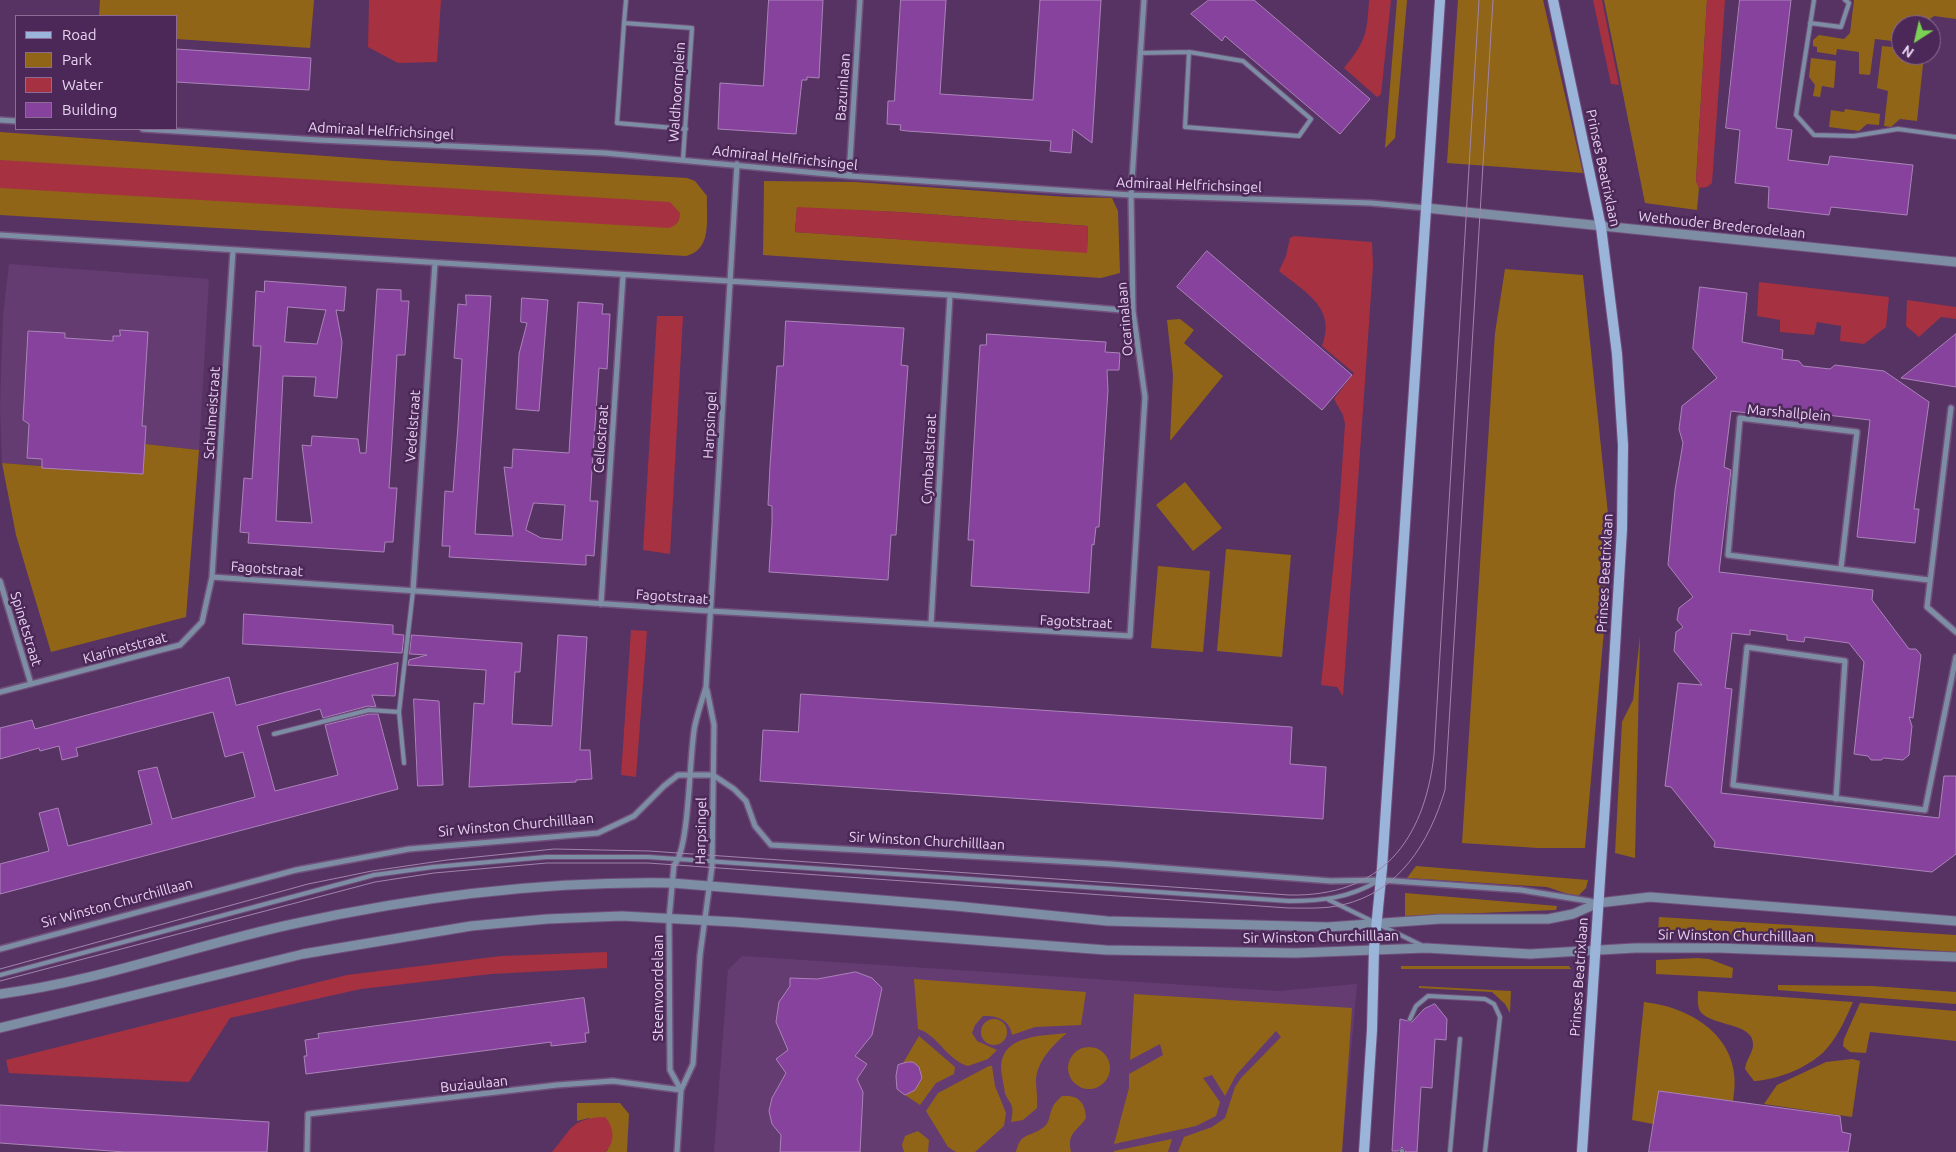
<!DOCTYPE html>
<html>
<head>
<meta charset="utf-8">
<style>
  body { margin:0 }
  #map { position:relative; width:1956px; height:1152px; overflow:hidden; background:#573363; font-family:Ubuntu,sans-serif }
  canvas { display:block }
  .legend { position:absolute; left:15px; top:15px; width:162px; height:115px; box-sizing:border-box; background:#4c2858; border:1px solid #8a6c95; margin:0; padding:6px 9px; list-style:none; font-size:15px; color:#e8d3f0 }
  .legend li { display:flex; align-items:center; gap:10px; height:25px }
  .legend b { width:25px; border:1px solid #8a6c95 }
  .north { position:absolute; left:1891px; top:15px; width:50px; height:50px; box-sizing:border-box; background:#4c2858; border:1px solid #8a6c95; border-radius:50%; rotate:215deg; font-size:14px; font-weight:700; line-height:20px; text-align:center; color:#e8d3f0 }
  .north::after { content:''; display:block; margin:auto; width:18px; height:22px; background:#7bd155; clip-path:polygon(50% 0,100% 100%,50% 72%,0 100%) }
</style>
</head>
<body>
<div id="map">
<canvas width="1956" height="1152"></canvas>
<ul class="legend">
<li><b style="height:6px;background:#9bb5da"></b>Road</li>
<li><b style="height:14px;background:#906518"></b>Park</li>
<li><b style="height:14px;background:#a63141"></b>Water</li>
<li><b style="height:14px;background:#86429c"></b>Building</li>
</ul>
<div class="north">N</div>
</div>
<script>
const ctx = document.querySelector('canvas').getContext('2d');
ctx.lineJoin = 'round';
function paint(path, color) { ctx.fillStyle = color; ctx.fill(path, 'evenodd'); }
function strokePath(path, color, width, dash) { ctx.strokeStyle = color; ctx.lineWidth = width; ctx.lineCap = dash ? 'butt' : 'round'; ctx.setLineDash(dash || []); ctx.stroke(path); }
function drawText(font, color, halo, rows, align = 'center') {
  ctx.font = font + ' Ubuntu,sans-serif'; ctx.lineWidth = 5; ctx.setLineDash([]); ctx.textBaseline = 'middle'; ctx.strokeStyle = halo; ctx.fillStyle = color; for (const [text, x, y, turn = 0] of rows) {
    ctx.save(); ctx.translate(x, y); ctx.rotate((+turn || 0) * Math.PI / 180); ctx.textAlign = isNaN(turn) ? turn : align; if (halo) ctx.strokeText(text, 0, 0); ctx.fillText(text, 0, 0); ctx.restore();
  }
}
paint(new Path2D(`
  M9 264 209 279 199 450 145 444 141 473 2 463 0 408 3 315Z
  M742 956 1278 991 1357 984 1342 1152H714L728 970Z`), '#643c72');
paint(new Path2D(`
  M100 0H314L310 48 176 39V16H99Z
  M1397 0H1407L1395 138 1385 148Z
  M1458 0H1543L1583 173 1447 163Z
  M1604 0H1707L1696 181 1699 188 1697 210 1645 203Z
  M1854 0H1956V19L1934 16 1930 19V25H1901V42L1875 39 1870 75 1859 74V52L1837 49 1836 55 1817 52V47L1813 46V40L1819 35 1844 39 1850 33Z
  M1882 46 1901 48V55H1924L1917 121 1900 119 1891 127 1884 126 1888 91 1877 88Z
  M1811 58 1836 61 1834 88 1822 86 1820 97 1813 96 1815 85 1809 77Z
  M1845 109 1880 114 1879 125 1867 124 1859 131 1829 127 1831 110 1844 112Z
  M0 132 394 161 687 178 695 181 707 196C706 217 713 250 686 256L0 215Z
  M764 181 855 182 1067 197 1112 198 1118 211 1120 273 1101 278 763 255ZM797 208 899 212 1088 226 1087 252 795 232Z
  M1505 269 1583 275 1608 514 1606 607 1585 848H1538L1462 843 1495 333Z
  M1180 319 1194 330 1184 343 1223 376 1170 441 1173 375 1167 320Z
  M145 444 199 450 186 617 51 652 16 535 2 463 142 474Z
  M1185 482 1222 528 1193 551 1156 505Z
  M1226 549 1291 555 1282 657 1217 651Z
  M1158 566 1210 571 1203 652 1151 648Z
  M1640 636 1635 858 1615 853 1622 722 1633 700Z
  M1416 866 1588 880 1586 888 1577 897 1547 887 1407 878Z
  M1405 893 1557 906 1556 910 1405 916Z
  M1659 917 1956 935V952L1706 934 1658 936Z
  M1697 958 1709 959 1733 968 1732 978 1656 974V960Z
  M1401 966H1569L1571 969H1401Z
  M914 979 1086 992 1081 1025 1035 1027 1012 1035C1010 1020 997 1015 983 1016L975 1025 972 1033 977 1041 997 1050 988 1059 968 1066C947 1060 938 1035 918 1029Z
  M1778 985 1872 986 1956 992V1004L1778 990Z
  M1419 986 1511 991 1510 1013 1505 1004 1492 992 1419 988Z
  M1698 991 1853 1002C1846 1018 1839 1034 1828 1047 1813 1066 1778 1080 1754 1081L1745 1069C1746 1060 1752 1054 1753 1046 1756 1022 1711 1027 1700 1011 1697 1005 1698 997 1698 991Z
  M1134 994 1352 1008 1342 1152H1178L1184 1137 1212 1127 1225 1118 1235 1087 1241 1078 1281 1037 1276 1031 1236 1075 1225 1096 1212 1075 1203 1078 1220 1102 1216 1116 1196 1126 1114 1144 1129 1088V1074L1163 1055 1160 1044 1130 1060Z
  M1644 1002C1697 1008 1745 1042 1733 1101L1659 1091 1653 1124 1632 1120Z
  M1860 1003 1956 1011V1041L1870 1032 1866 1053 1850 1052 1843 1046 1844 1039Z
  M981 1032a13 13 0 1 1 26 0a13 13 0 1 1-26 0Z
  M1067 1033C1053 1045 1038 1060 1036 1079 1036 1089 1038 1098 1037 1108L1023 1120 1011 1122C1012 1118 1013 1111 1012 1107 1011 1102 1006 1098 1005 1093 1004 1085 1001 1074 1001 1066 1003 1034 1044 1036 1067 1033Z
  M919 1036 955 1067 954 1074 936 1083 920 1105 905 1095 915 1090 922 1079 919 1068 913 1062 903 1063Z
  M1068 1068a21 21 0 1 1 42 0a21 21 0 1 1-42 0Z
  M1852 1059 1860 1061 1852 1117 1764 1104 1777 1085 1826 1062Z
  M989 1066H992L995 1086 1006 1113 1004 1126 975 1152H956L948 1147 926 1111 938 1093Z
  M1062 1096C1079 1095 1085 1102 1086 1118 1076 1133 1067 1132 1071 1152H1016C1021 1131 1030 1138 1044 1127 1050 1122 1049 1115 1052 1109 1053 1104 1058 1100 1062 1096Z
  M577 1103H620L629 1114 627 1152H605L608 1150 589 1118 577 1121Z
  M918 1131 929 1140 928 1152H904L902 1145 905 1136Z
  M1172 1139 1168 1152H1114V1151Z`), '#906518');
paint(new Path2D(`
  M369 0H441L437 62 398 63 368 47Z
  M1369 0H1391L1381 94 1377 97 1344 68C1366 41 1367 34 1369 0Z
  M1593 0H1602L1619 85 1611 84Z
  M1707 0H1725L1712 183 1707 187 1699 188 1696 181Z
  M0 160 670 202 680 213C680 222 677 225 669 228L0 188Z
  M797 207 899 212 1088 226 1087 253 795 232Z
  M1294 236 1372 242 1373 266 1343 696 1337 687 1321 685 1339 511 1345 424 1343 415 1334 399 1354 373 1322 346C1337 308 1305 292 1279 271L1286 256 1290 238Z
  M1759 282 1889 297 1886 327 1864 344 1840 341 1841 326 1817 322 1814 335 1780 332V320L1757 316Z
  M1907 300 1956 307V319L1941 317 1919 337 1906 326Z
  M657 316H683L670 554 643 550Z
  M631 630 647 631 636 777 621 775Z
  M607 952V968L491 974 361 989 230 1018 189 1082 9 1073 6 1060 347 975 501 956Z
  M605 1117C614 1126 616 1143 605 1152H552C572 1129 571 1118 605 1117Z`), '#a63141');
const building = new Path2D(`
  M769 0H823L819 78 807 77V80H802L796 134 718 129 720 83 763 86Z
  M901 0H946L940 94 1033 100 1040 0H1101L1092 143 1073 129 1071 153 1050 151 1051 141 907 131 900 130 901 125 887 124 888 101H894Z
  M1209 0H1254L1370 99 1340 134 1225 36 1222 41 1191 14Z
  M1740 0H1791L1776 128 1792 130 1788 160 1828 165 1830 156 1913 165 1907 215 1831 207 1829 215 1768 208 1769 187 1735 183 1740 130 1726 128Z
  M176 49 311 58 309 90 176 82Z
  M1207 251 1352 375 1322 410 1177 287Z
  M265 281 346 287 344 311 336 310 342 342 337 398 314 396 316 377 283 376 276 521 312 523 302 445 311 446 312 436 358 439 360 453H366L377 289 401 290V301H409L405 355H397L392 441 389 488H397L393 542H385L384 552 248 543 249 533 240 532 244 478 252 479 261 346H253L256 291 264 292ZM288 307 326 310 317 344 285 342Z
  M1700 287 1747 293 1742 342 1783 350 1782 359 1799 361 1803 366 1830 369 1835 365 1884 371 1929 402 1914 509H1919L1915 543 1857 537 1870 420 1766 408 1765 415 1731 411 1724 467 1731 470 1719 572 1873 590 1872 600 1909 649H1916L1921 655 1913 718 1909 717 1912 726 1909 755 1903 760 1884 758 1881 760H1871L1868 756 1854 754 1864 662 1849 643 1805 637 1804 642 1787 640V635L1750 630V635L1732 633 1725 688 1732 689 1721 793 1939 818 1944 776H1956V854L1932 872 1714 847 1715 842 1671 787 1665 786 1678 683 1702 685 1674 651 1676 632 1683 627 1677 620 1679 608 1693 597 1668 565 1675 490 1683 443 1679 429 1682 406 1717 378 1693 349Z
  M466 295 491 296 475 534 513 536 504 467 512 468 513 449 569 453 578 302 603 304 602 314H610L607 369 599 368 593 454 590 501H598L594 556 586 555V565L449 557 450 546H442L445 491 453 492 458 426 462 359 454 358 458 304 466 305ZM534 503 565 505 562 540 541 538 526 530Z
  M522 298 548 300 539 411 516 409 519 354 527 323 521 322Z
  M786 321 904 328 901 365 908 366 896 535H891L888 580 769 572 772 524V506L768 505 770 466 777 366H783Z
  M120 330 148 332 142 426H146L143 474 42 468V459L27 458 29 424 23 420 28 331 65 333V338L113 341V336H120Z
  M987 334 1106 342 1105 352 1120 353 1119 370H1107L1108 390 1099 527H1096L1094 545 1092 544 1089 593 971 586 974 540H968L980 345H986Z
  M1956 334V387L1901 378 1920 363Z
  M244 614 393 625V634L404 635 402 653 243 644Z
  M412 635 522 643 520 672H515L512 724 552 726 558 635 587 637 580 750H590L592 779 576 780V782L469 787 474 703 484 704 486 670 408 665 409 660 427 655 410 654Z
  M398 663 395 696 372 695 376 707 368 706 323 718 320 709 257 726 275 791 338 775 325 725 369 714H378L398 789 0 894V864L49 851 39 813 58 808 68 846 152 824 138 771 157 767 172 819 255 797 243 752 225 757 213 712 76 748 78 756 62 760 59 746 40 751 39 748 0 759V728L32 720 35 729 229 677 236 705Z
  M801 694 1292 727 1290 764 1326 767 1323 819 760 781 763 730 798 732Z
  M414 699 439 701 443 785 418 786Z
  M856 972 872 978 882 988 872 1035 855 1056 867 1064 857 1079 863 1092 860 1152H780L781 1135 772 1124 769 1111 772 1098 786 1073 776 1059 788 1050 776 1022 779 1002 790 986V978L817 979Z
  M584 998 589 1033H585L586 1042 551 1046V1042L306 1074 304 1056H307L305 1040 319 1038 318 1034Z
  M1435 1004 1447 1019 1446 1040 1435 1039 1432 1088 1421 1087 1417 1152H1406L1402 1147 1398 1151H1392L1400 1019 1412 1022 1424 1009Z
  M908 1062H913L919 1067 922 1078 915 1090 905 1095 897 1089 896 1076 898 1065Z
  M1659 1091 1840 1116 1842 1132 1851 1134 1848 1152H1649Z
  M0 1105 269 1122 267 1152H125L0 1143Z`);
paint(building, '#86429c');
strokePath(building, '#ab83b9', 1);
const service = new Path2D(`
  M626 0 624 23 692 28 683 159
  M1814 0 1796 115 1814 135 1854 136 1898 129 1956 137
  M624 23 617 123 686 129
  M1810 23 1841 27 1849 3 1845 0
  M1141 53 1189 52 1243 61 1311 119 1299 136 1185 127 1189 52
  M274 734 369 710 399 712
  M404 763 399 712 413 591
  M1329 900 1374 922
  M1380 925 1421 945
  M0 975 374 875 433 867 546 857H648L1289 901C1322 901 1349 898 1378 881
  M1410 1019 1416 1006 1428 996 1485 999 1494 1004 1500 1017 1485 1152
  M1402 1152V1151
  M1450 1152 1460 1039`);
const minor = new Path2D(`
  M0 120 16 121
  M143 129 319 140 605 153 849 176 1131 195 1371 203 1426 208
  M849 176 860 0
  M0 235 950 295 1133 311
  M1951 408 1927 607 1956 632
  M1841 568 1857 432 1740 418 1728 555 1929 580
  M212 577 710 611 1130 636 1145 397 1133 311 1131 195 1144 0
  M0 581 31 684
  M413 591 435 263
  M601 604 623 276
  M931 624 950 295
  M0 692 180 645 202 622 212 577 233 250
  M1836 799 1845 661 1747 647 1733 785 1925 810 1956 657
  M0 949 296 870 409 849 598 833 634 816 664 786 678 775H713L734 789 746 801 755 826 771 845 1111 864 1331 881 1381 880 1521 890 1595 902
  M681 1090 670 1070 669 919 674 865C690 850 689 752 695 725 698 712 702 700 706 687L737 164
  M307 1152 308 1114 557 1085 613 1081 681 1090
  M677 1152 681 1090 693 1064 700 955 712 867 714 725 707 690`);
const tertiary = new Path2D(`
  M1426 208 1956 262
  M0 994C100 981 195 945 293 924 416 897 546 881 672 883L955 906 1107 921 1328 927 1440 919H1548L1573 914 1598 903 1650 897 1956 921
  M0 1028 303 954 471 926 547 919 622 916 735 922 1106 950 1296 953 1426 948 1530 954 1635 948H1719L1956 957`);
const secondary = new Path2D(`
  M1553 0 1601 227 1617 354 1623 445 1622 529 1612 698 1582 1152
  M1364 1152 1372 1030 1374 949 1382 868 1440 0`);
strokePath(service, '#71507c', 6);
strokePath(minor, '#71507c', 8);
strokePath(tertiary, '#71507c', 11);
strokePath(secondary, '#71507c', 12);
strokePath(service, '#7c8da4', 4);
strokePath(minor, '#7c8da4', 5);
strokePath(tertiary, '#7c8da4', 9);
strokePath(secondary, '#9bb5da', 10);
strokePath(new Path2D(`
  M0 969 308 884 372 871 447 860 554 849 649 851 1289 895C1381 897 1424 841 1434 755L1479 0
  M0 981 375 882 434 873 547 863H648L1288 908C1306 908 1325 909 1342 905 1399 892 1429 843 1445 790L1493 0`), '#a184ab', 1);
drawText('14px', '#e8d3f0', '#4c2858', [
  ["Bazuinlaan",843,87,-86],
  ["Waldhoornplein",677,92,-86],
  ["Admiraal Helfrichsingel",381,131,3],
  ["Admiraal Helfrichsingel",785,158,6],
  ["Prinses Beatrixlaan",1603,168,78],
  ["Admiraal Helfrichsingel",1189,185,2],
  ["Wethouder Brederodelaan",1722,225,6],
  ["Ocarinalaan",1125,319,-95],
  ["Schalmeistraat",212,413,-86],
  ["Marshallplein",1789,413,5],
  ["Harpsingel",710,425,-87],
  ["Vedelstraat",413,426,-86],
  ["Cellostraat",601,439,-86],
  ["Cymbaalstraat",929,459,-87],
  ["Fagotstraat",267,569,4],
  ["Prinses Beatrixlaan",1605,573,-87],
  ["Fagotstraat",672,597,4],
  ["Fagotstraat",1076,622,3],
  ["Spinetstraat",26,629,73],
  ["Klarinetstraat",125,648,-15],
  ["Sir Winston Churchilllaan",516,825,-5],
  ["Harpsingel",701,831,-89],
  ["Sir Winston Churchilllaan",927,841,3],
  ["Sir Winston Churchilllaan",117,903,-15],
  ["Sir Winston Churchilllaan",1736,936,1],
  ["Sir Winston Churchilllaan",1321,937,-1],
  ["Prinses Beatrixlaan",1579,977,-86],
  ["Steenvoordelaan",658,988,-90],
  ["Buziaulaan",474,1084,-6]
]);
</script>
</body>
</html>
